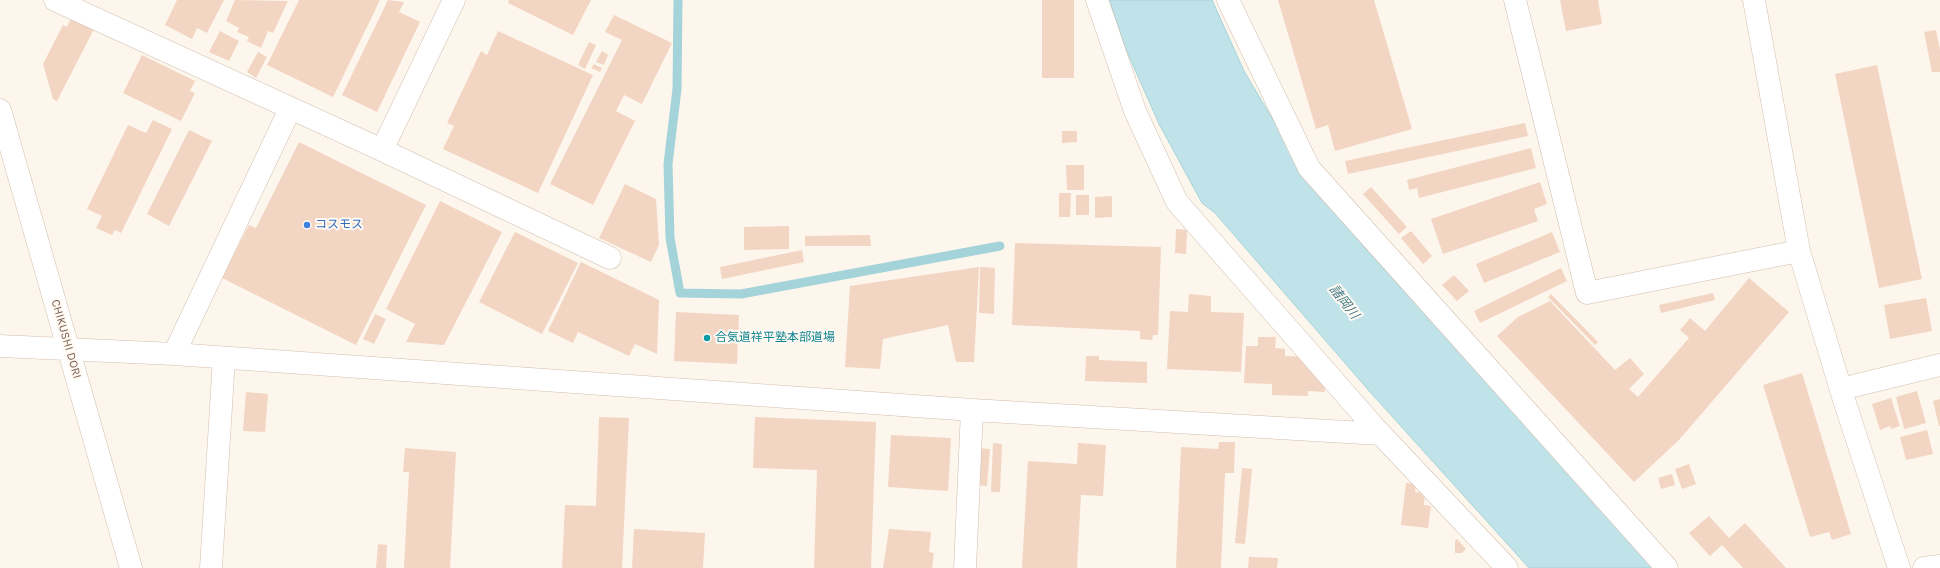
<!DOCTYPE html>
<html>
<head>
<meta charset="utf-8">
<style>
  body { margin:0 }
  canvas { display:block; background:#fdf6ec }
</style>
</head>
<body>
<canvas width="1940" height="568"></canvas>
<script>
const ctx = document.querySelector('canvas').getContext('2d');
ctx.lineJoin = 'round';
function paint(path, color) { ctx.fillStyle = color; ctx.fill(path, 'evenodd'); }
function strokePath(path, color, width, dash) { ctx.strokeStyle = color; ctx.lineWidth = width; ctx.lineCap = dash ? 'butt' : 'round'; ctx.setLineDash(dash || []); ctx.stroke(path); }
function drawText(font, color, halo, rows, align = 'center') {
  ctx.font = font + ' Karla,"Noto Sans JP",sans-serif'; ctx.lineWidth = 4; ctx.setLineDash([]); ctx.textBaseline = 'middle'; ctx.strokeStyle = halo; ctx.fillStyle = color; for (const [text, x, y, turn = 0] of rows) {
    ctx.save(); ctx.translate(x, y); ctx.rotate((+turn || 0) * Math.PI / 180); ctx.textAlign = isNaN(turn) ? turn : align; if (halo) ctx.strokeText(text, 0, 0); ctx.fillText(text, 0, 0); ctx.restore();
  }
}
const water = new Path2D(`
  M1110 0H1212L1244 71 1289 147 1365 248 1656 568H1529L1371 393 1215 213 1202 203 1159 124 1125 47Z`);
paint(water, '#bfe3e8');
strokePath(water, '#a5d3da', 1);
strokePath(new Path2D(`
  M678 0 677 89 668 164 670 238 680 293 741 294 1000 246`), '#a5d3da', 9);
paint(new Path2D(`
  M177 0H224L207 33 197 28 192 39 165 25Z
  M235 0 288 1 273 33 268 31 261 48 247 41 249 37 237 32 239 28 226 21Z
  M299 0H380L333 97 267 65Z
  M388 0 404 2 399 12 420 22 377 112 342 95Z
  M509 0H591L573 35 508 3Z
  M1042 0H1074V78H1042Z
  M1278 0H1374L1412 129 1335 151 1328 125 1316 129Z
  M1560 0H1598L1602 24 1566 31Z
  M614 15 672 43 642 104 624 95 616 111 635 121 593 205 550 184 622 40 605 32Z
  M71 18 94 29 57 101 53 99 43 64 63 25 67 27Z
  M1936 30 1940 50V72H1932L1924 32Z
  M220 31 239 41 229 61 209 52Z
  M498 31 593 75 538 193 443 149 454 126 447 123 481 51 487 55Z
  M589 42 596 45 585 69 578 65Z
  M602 51 608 55 604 65 596 62Z
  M258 52 267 57 256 78 247 72Z
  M142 55 195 81 190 91 195 93 181 121 123 93Z
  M594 64 602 68 600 72 591 68Z
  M1877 65 1922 279 1879 288 1835 74Z
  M153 120 172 129 121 233 115 230 112 235 96 228 102 216 87 209 128 125 146 133Z
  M1525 123 1528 136 1348 174 1345 161Z
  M189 130 212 141 169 226 147 214Z
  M1062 131H1077V142L1062 143Z
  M299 142 426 205 356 345 222 278 249 225 256 228Z
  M1531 148 1536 168 1419 198 1417 188 1409 190 1407 180Z
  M1066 165H1084V190H1067Z
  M1540 182 1547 204 1534 209 1538 221 1443 254 1431 219Z
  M625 184 656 199 659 245 651 262 599 238Z
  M1371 187 1407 227 1399 234 1363 194Z
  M1059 193H1071L1070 217H1059Z
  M1076 195H1089V215H1076Z
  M1112 196V217L1095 218V197Z
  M440 201 502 232 444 345 406 342 415 324 386 309Z
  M789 226V249L744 250V227Z
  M1176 229 1187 230 1186 254 1175 253Z
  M1411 231 1432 256 1423 264 1401 238Z
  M515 232 578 263 542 334 479 302Z
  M1552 232 1560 252 1484 283 1476 264Z
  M870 235 871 246H805V236Z
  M1015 243 1161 247 1158 335H1153L1152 340 1140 339V331L1012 325Z
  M802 250 804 262 722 279 720 267Z
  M581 262 659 300 657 354 635 344 629 356 578 332 573 343 548 331Z
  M979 267 974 362H956L948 325 883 339 880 369 845 367 850 286Z
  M980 267 995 268 994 314 979 313Z
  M1561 268 1567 281 1480 323 1474 311Z
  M1454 275 1469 291 1457 301 1442 285Z
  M1749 278 1789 312 1679 440 1634 482 1497 336 1518 317 1550 301 1615 370 1630 358 1644 374 1629 389 1638 397 1689 338 1680 330 1690 318 1705 331Z
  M1713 293 1715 300 1661 313 1659 305Z
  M1189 294 1211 296V312L1244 313 1241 372 1167 369 1170 311 1188 312Z
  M1551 294 1598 342 1595 345 1548 297Z
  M1926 298 1932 331 1890 339 1884 305Z
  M676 312 739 315 737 364 674 361Z
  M375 314 386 319 374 344 363 339Z
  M1258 337H1276L1275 348 1285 349V356L1306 357 1325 379V392L1308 391V396L1272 395V384L1244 383 1246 346H1258Z
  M1086 356H1099V360L1147 362V383L1085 381Z
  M1802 373 1851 534 1832 540 1829 532 1810 537 1763 385Z
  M1917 391 1926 423 1904 429 1896 397Z
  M246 392 268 394 265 432 243 431Z
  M1891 398 1900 426 1891 429 1890 426 1880 430 1872 404Z
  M1940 399V426H1939L1933 401Z
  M599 417 629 418 622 568H562L565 505 596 506Z
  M755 417 876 422 871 568H814L817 470 753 468Z
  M1927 430 1933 454 1906 460 1900 437Z
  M891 435 951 438 948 491 888 487Z
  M1219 442H1235L1234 473H1225L1221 568H1176L1181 447 1218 449Z
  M993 443 1002 444 1000 492H991Z
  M1078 443 1106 445 1103 496 1081 495 1077 568H1022L1028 461 1077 464Z
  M405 448 456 452 450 568H404L409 472H403Z
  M976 448 990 449 987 486 974 485Z
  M1689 464 1696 484 1682 489 1675 469Z
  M1242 468 1252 469 1245 544 1235 543Z
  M1672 474 1675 485 1661 489 1658 478Z
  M1406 483 1416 484 1415 492 1425 493 1424 505 1431 506 1428 528 1401 525Z
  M1709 516 1729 538 1745 523 1786 568H1743L1722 545 1710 556 1689 533Z
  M634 529 705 533 703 568H632Z
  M889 529 931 532 929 552 934 553 932 568H883Z
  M1457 539 1466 549 1462 553H1455V541Z
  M378 544 387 545 386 568H376Z
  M1249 557 1278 558 1277 568H1248Z`), '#f3d5c3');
const minor = new Path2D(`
  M55 0 382 150
  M454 0 382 150 610 258
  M1097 0 1135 111 1177 202 1375 428 1507 568
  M1228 0 1309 168 1667 568
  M1515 0 1587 293 1799 251
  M1754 0 1799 251 1844 400 1899 568
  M0 110 131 568
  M0 346 174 354 972 410 1381 434
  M174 354 290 109
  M1841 389 1940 365
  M211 568 224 358
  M965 568 972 410
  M1924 568 1940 566`);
strokePath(minor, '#d1beb0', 23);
strokePath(minor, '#fff', 22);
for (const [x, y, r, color] of [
  [307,225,4,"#3f7fe0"],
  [707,338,4,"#0f9aa8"]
]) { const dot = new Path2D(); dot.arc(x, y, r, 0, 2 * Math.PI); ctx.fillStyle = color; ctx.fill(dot); strokePath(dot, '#fffaf3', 1.5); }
drawText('12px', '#366cbe', '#fffaf3', [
  ["コスモス",315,225]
], 'left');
drawText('12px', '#0d838f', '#fffaf3', [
  ["合気道祥平塾本部道場",715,338]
], 'left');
drawText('12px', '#7a5c4d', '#fffaf3', [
  ["CHIKUSHI DORI",66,339,74]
]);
drawText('italic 13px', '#437c86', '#fffaf3', [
  ["諸岡川",1344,302,52]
]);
</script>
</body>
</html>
